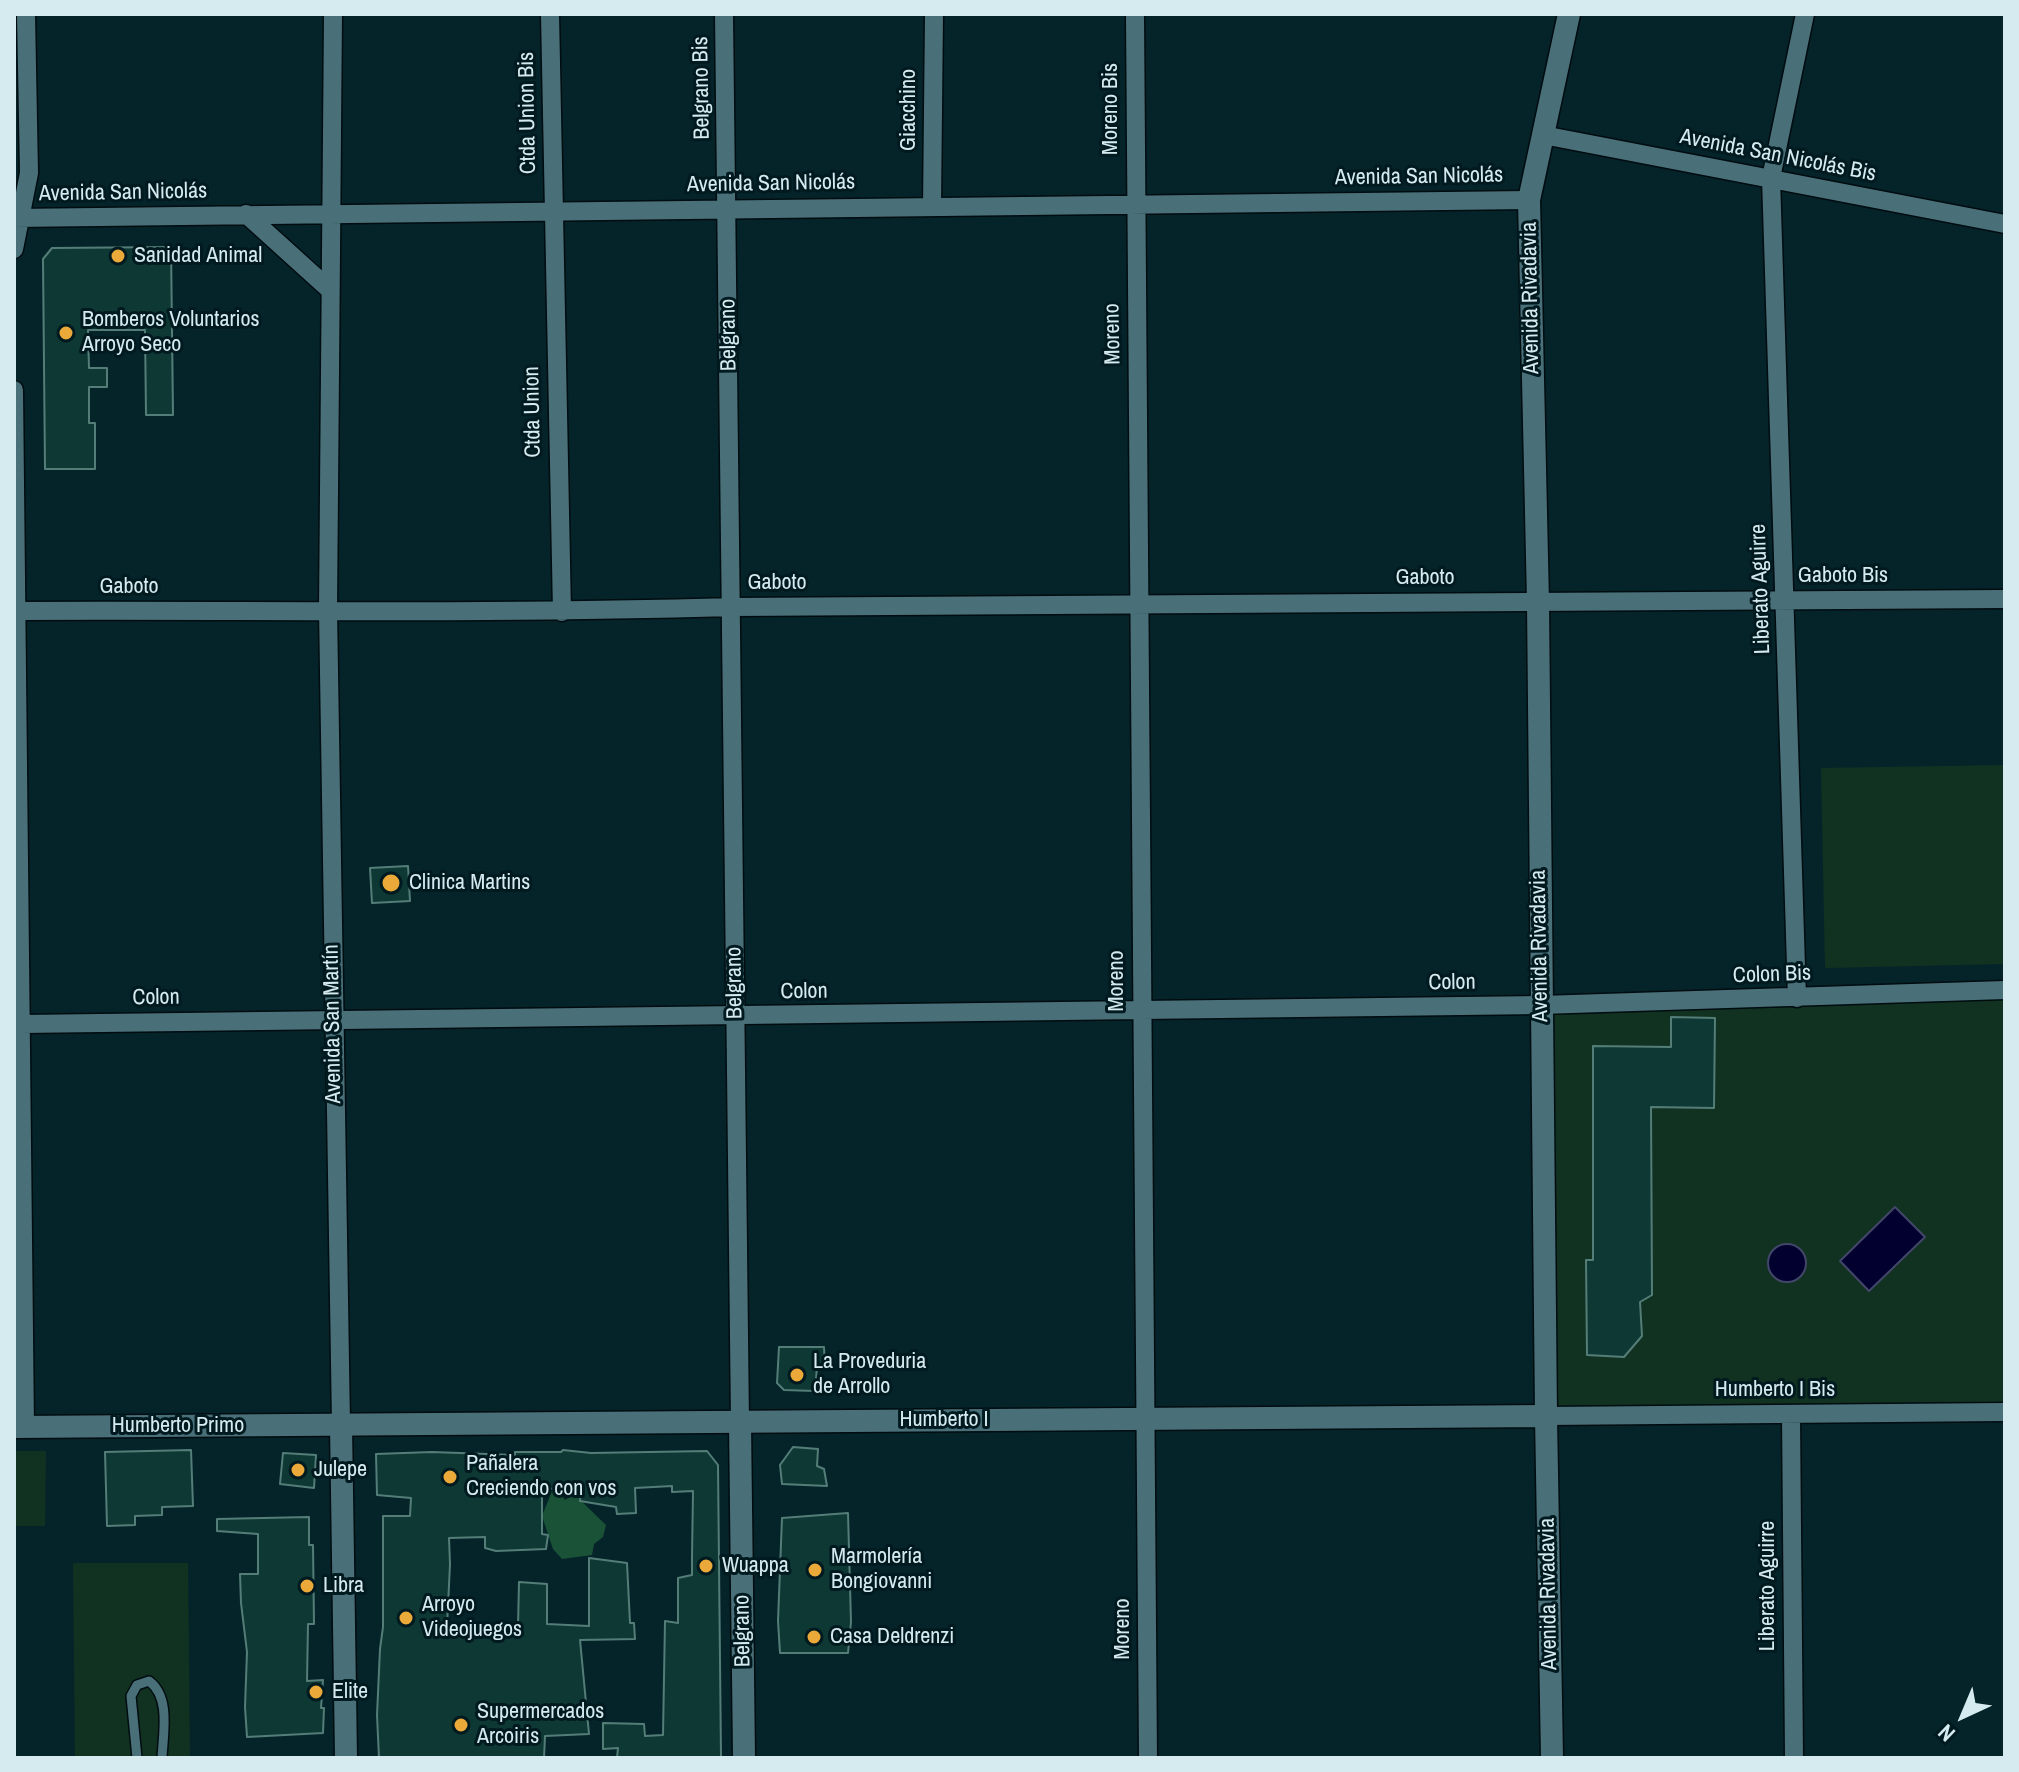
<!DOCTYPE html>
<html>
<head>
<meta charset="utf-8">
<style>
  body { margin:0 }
  #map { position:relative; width:2019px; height:1772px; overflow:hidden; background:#05242a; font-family:"Archivo Narrow",sans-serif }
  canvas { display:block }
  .frame { position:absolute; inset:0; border:16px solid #d6ebf0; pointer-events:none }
  .north { position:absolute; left:1923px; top:1676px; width:80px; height:80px; -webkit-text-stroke:6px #001a20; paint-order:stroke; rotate:224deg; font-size:22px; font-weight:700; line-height:32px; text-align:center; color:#d6ebf0 }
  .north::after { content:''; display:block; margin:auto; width:28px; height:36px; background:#d6ebf0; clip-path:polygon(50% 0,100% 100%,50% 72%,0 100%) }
</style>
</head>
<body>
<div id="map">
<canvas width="2019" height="1772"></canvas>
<div class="frame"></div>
<div class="north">N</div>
</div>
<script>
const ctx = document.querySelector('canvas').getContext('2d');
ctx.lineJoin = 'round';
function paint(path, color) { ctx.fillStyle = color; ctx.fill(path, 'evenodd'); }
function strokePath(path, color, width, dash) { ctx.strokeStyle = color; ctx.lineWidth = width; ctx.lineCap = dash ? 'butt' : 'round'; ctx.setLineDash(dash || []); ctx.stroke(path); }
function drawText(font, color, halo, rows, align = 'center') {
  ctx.font = font + ' "Archivo Narrow",sans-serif'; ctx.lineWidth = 6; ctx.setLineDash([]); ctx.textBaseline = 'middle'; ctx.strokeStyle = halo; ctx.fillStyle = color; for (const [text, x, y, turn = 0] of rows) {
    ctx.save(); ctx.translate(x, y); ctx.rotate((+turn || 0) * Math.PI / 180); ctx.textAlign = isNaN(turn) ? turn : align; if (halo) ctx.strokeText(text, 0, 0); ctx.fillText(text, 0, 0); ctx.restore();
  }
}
paint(new Path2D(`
  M2005 765V964L1825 968 1821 768Z
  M2005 990V1412L1546 1416 1541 1005Z
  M14 1451H46L45 1526H14Z
  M73 1563H188L190 1758H75Z`), '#113221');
paint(new Path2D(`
  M554 1486 565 1500 574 1494 606 1525 603 1537 594 1544 592 1555 562 1559 553 1549 542 1516Z`), '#195236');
const water = new Path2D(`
  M1895 1207 1925 1237 1869 1291 1840 1261Z
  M1768 1263a19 19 0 1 1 38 0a19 19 0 1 1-38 0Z`);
paint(water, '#02002f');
strokePath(water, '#424669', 2);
const building = new Path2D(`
  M171 247 173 415H146L145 330H88L89 368H107V387H89V423H95V469H45L43 259 52 248Z
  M408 866 410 901 372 903 370 868Z
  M1671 1017 1715 1018 1714 1108 1651 1107 1652 1295 1640 1302 1642 1336 1624 1357 1587 1355 1586 1260H1593V1046L1671 1047Z
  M779 1347H824L825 1366 817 1367 815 1391 784 1390 777 1383Z
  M793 1447 818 1449 817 1466 824 1469 827 1486 782 1484 780 1465Z
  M191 1450 193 1506 162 1507V1515L135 1516V1525L107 1526 105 1452Z
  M563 1450 591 1453 707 1451 718 1465 721 1758H617L618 1748 603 1749V1723L644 1724 645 1736 663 1735 665 1621 678 1623V1578L692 1575V1558L693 1491 672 1492V1486L635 1488 636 1513 617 1514 616 1507 580 1501 581 1488 542 1489V1534L548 1535 546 1549 496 1551 485 1548V1537L449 1538 450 1564 447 1627H518L519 1582 547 1584V1624L589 1626V1558L627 1563 630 1623H634L635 1639 580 1640 589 1734 545 1736 544 1758H379L377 1715 380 1649 383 1627V1516H410L411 1498 377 1495 376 1454 432 1452 515 1455V1452H561Z
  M283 1453 316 1455 314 1488 280 1484Z
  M848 1513 851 1622 848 1653H780L778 1621 782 1518Z
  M309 1517V1545H313L314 1624H308L307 1681 323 1680 321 1708H324L323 1733 247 1737 245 1707 247 1652 241 1603 240 1574H258V1534L217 1531V1519Z`);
paint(building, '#0e3834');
strokePath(building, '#547d78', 2);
const service = new Path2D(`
  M137 1758 131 1696 137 1685 149 1681C171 1697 163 1734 162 1758`);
const minor = new Path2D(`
  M333 14 328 609 341 1425
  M550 14 562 612
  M724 14 740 1422
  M1135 14 1148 1758
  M1543 135 2005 224
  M932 207 934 14
  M246 214 330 290
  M14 218 1529 200
  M14 249 29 173 26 14
  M14 390 25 1427
  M16 611C255 610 493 614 732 607L2005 599
  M1797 998 1771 178 1805 14
  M21 1024 1541 1005 2005 990
  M1791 1414 1794 1758
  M1546 1416 2005 1412`);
const tertiary = new Path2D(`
  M1546 1416 1538 602 1529 200 1569 14
  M740 1422 744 1758
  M341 1425 346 1758`);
const secondary = new Path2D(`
  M14 1427 1546 1416 1552 1758`);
strokePath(service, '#000c10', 12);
strokePath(minor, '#000c10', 21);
strokePath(tertiary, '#000c10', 25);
strokePath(secondary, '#000c10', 25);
strokePath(service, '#497079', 9);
strokePath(minor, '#497079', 18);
strokePath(tertiary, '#497079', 22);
strokePath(secondary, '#497079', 22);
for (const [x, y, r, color] of [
  [118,256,8,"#eba939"],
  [66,333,8,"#eba939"],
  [391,883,10,"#eba939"],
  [797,1375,8,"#eba939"],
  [298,1470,8,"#eba939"],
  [450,1477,8,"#eba939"],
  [706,1566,8,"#eba939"],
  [815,1570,8,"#eba939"],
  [307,1586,8,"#eba939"],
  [406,1618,8,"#eba939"],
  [814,1637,8,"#eba939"],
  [316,1692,8,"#eba939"],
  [461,1725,8,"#eba939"]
]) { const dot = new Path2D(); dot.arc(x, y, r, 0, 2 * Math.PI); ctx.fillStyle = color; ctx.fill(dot); strokePath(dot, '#001a20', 3); }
drawText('22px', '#d6ebf0', '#001a20', [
  ["Belgrano Bis",702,88,-91],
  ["Moreno Bis",1111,109,-90],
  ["Giacchino",909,110,-90],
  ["Ctda Union Bis",528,113,-91],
  ["Avenida San Nicolás Bis",1778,156,11],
  ["Avenida San Nicolás",1419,177,-1],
  ["Avenida San Nicolás",771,184,-1],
  ["Avenida San Nicolás",123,193,-1],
  ["Avenida Rivadavia",1531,298,-91],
  ["Moreno",1113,334,-91],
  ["Belgrano",729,335,-91],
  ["Ctda Union",533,412,-91],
  ["Gaboto Bis",1843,576],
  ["Gaboto",1425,578],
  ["Gaboto",777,583],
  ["Gaboto",129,587],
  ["Liberato Aguirre",1761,589,-92],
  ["Avenida Rivadavia",1540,946,-91],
  ["Colon Bis",1772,975,-2],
  ["Moreno",1117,981,-90],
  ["Belgrano",735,983,-91],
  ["Colon",1452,983,-1],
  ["Colon",804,992,-1],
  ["Colon",156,998,-1],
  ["Avenida San Martín",333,1024,-91],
  ["Humberto I Bis",1775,1390],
  ["Humberto I",944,1420],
  ["Humberto Primo",178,1426],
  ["Liberato Aguirre",1768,1586,-90],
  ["Avenida Rivadavia",1549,1594,-91],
  ["Moreno",1123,1629,-90],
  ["Belgrano",743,1631,-91]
]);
drawText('22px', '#d6ebf0', '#001a20', [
  ["Sanidad Animal",134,256],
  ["Bomberos Voluntarios",82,320],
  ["Arroyo Seco",82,345],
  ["Clinica Martins",409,883],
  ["La Proveduria",813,1362],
  ["de Arrollo",813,1387],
  ["Pañalera",466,1464],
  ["Creciendo con vos",466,1489],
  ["Julepe",314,1470],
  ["Marmolería",831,1557],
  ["Bongiovanni",831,1582],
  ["Wuappa",722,1566],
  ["Libra",323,1586],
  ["Arroyo",422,1605],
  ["Videojuegos",422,1630],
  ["Casa Deldrenzi",830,1637],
  ["Elite",332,1692],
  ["Supermercados",477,1712],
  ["Arcoiris",477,1737]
], 'left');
</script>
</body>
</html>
